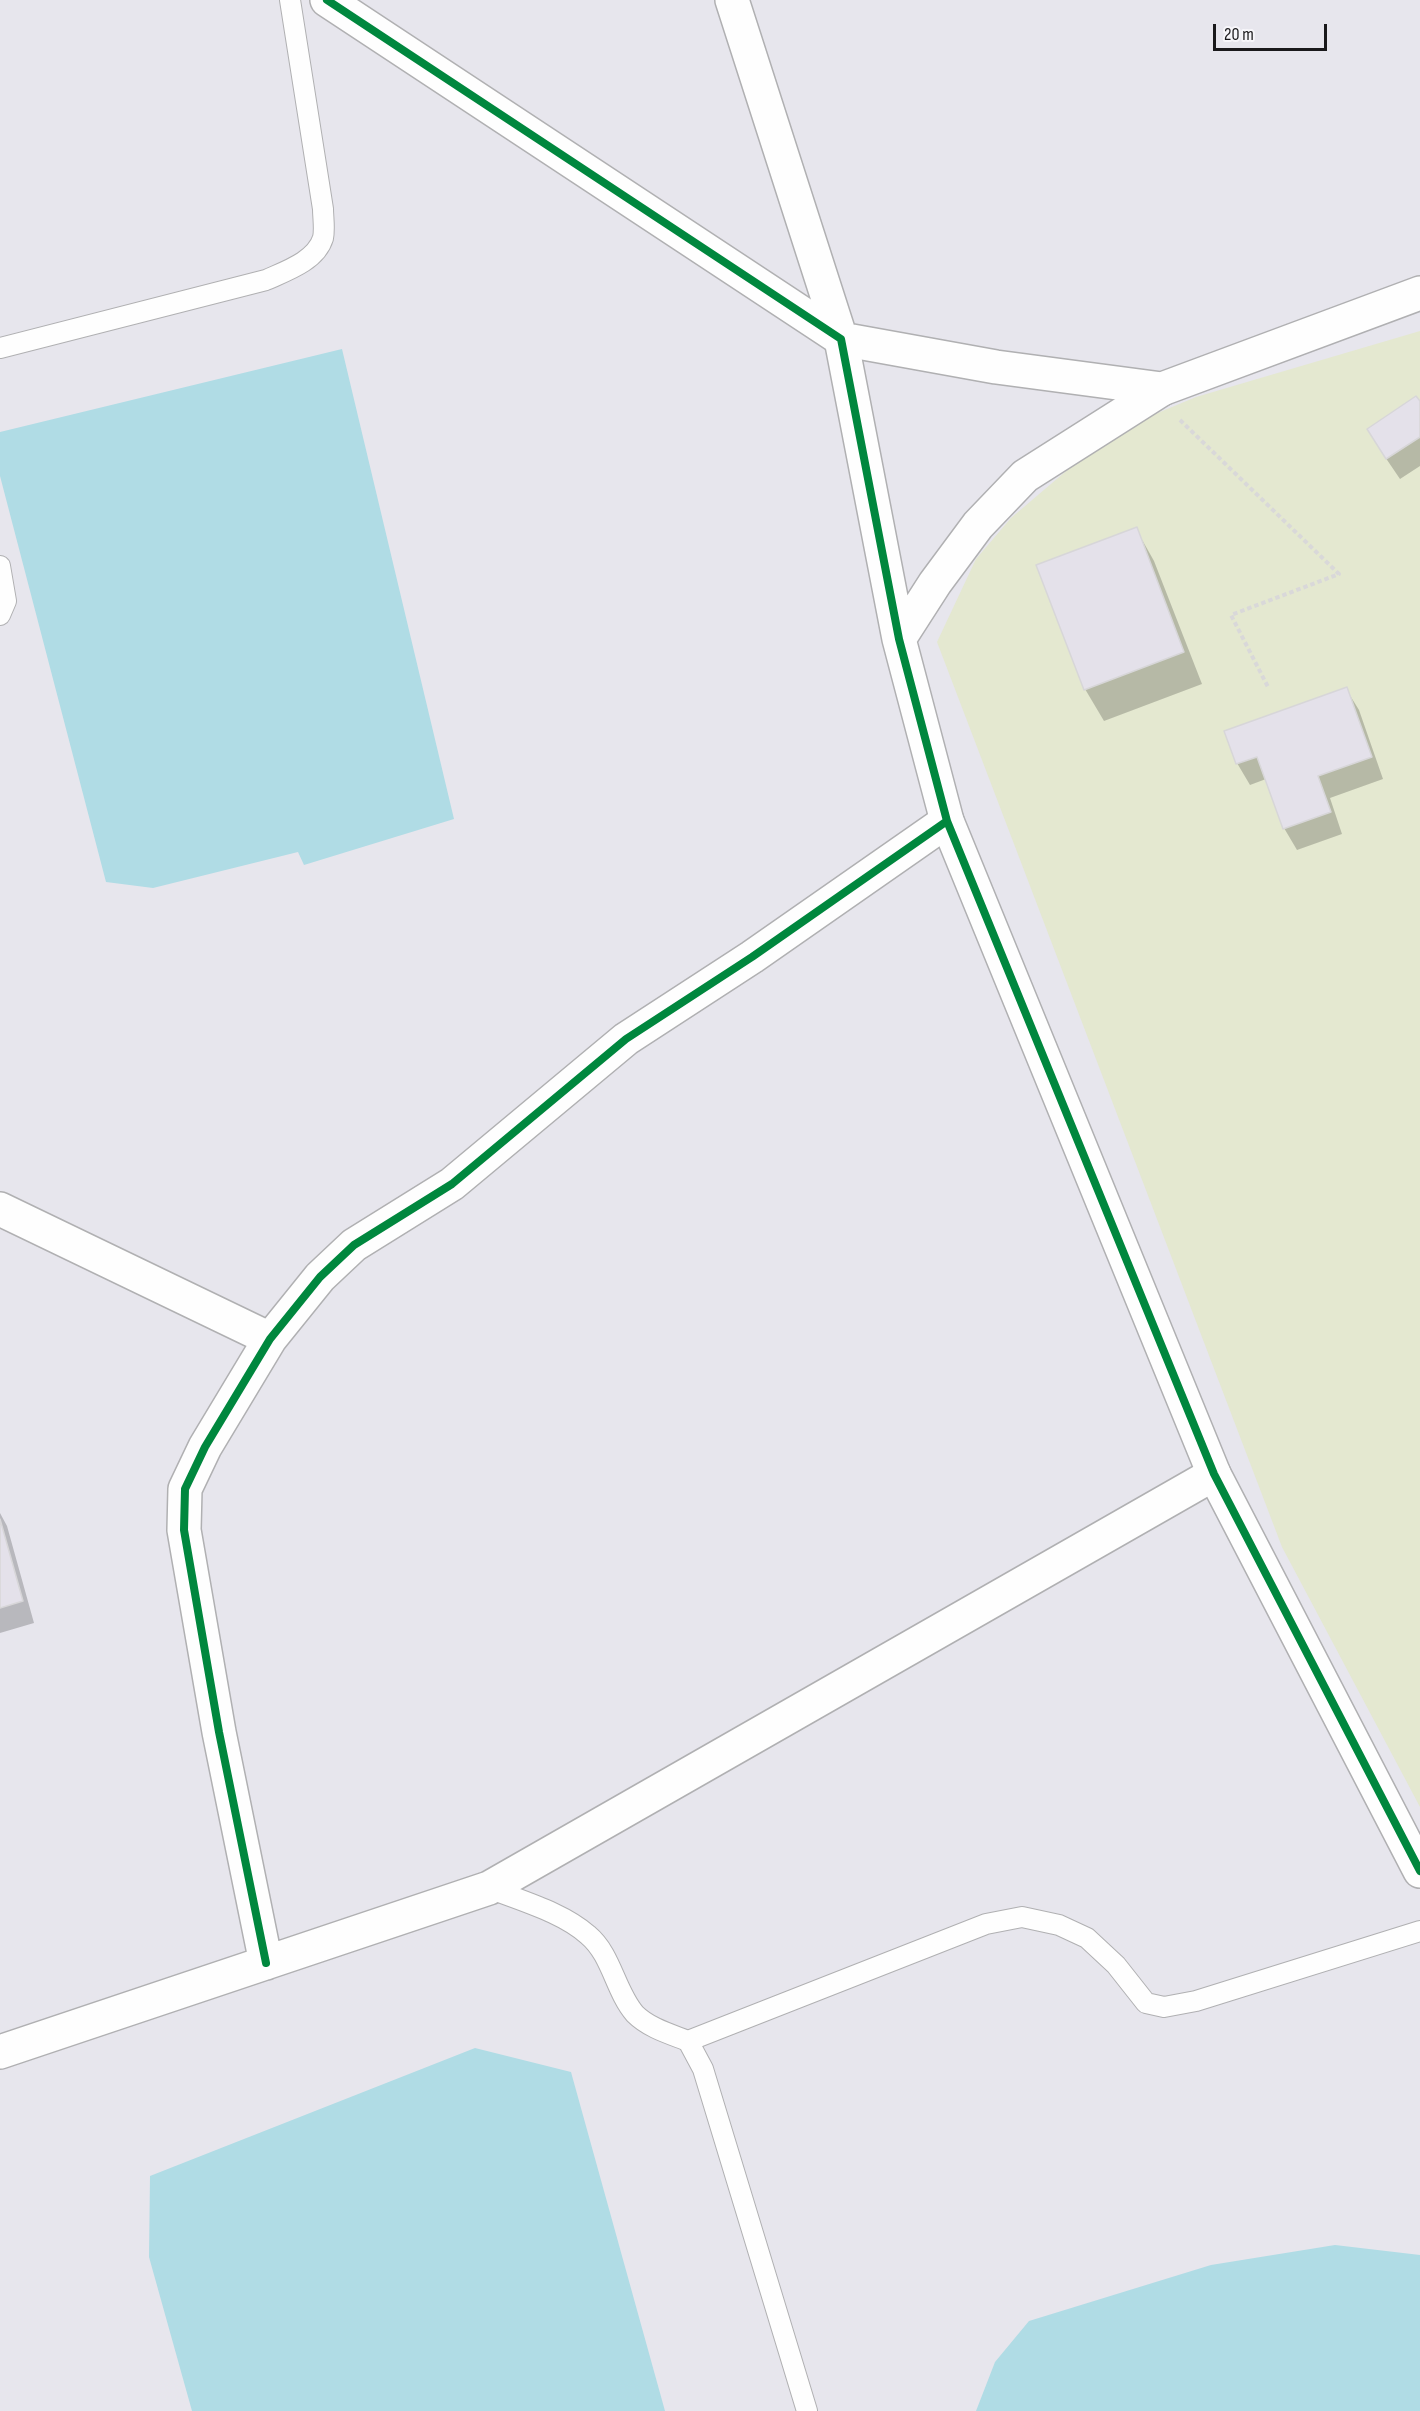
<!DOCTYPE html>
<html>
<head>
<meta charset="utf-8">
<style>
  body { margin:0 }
  #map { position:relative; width:1420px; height:2411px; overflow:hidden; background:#f8f7f9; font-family:"Sofia Sans Condensed",sans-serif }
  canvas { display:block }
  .scale { position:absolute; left:1213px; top:24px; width:114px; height:27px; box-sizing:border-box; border:3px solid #1a191b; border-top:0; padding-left:8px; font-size:18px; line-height:21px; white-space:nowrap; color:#1a191b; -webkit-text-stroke:4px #f7f6fa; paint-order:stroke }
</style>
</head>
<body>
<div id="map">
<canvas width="1420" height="2411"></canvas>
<div class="scale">20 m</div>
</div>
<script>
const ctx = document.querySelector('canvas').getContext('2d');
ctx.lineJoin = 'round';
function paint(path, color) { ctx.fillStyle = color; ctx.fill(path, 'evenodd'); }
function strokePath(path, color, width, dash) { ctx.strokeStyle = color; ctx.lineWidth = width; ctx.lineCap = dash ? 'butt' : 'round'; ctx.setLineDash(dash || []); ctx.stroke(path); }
paint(new Path2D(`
  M0 0H1420V2411H0Z`), '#e7e6ed');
paint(new Path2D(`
  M1420 331V1807L1282 1547 937 642 976 559 1011 518 1112 432 1196 397Z`), '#e4e8d0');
paint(new Path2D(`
  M342 349 454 819 304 865 298 852 153 888 106 882 0 476V432Z
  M475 2048 571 2072 665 2411H192L149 2257 150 2176Z
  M1335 2245 1420 2255V2411H976L995 2362 1029 2321 1211 2265Z`), '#b0dce5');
paint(new Path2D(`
  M1420 404V466L1400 479 1381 451Z
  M1136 529 1154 561 1202 684 1104 721 1085 689Z
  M1346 689 1359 710 1383 779 1330 798 1342 834 1297 850 1284 828 1266 779 1250 785 1237 763Z
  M0 1513 7 1526 34 1623 0 1633Z`), '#0003');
const building = new Path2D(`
  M1416 396 1420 401V437L1386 459 1367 429Z
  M1137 527 1184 652 1084 690 1036 565Z
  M1347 687 1372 757 1318 776 1331 812 1283 829 1257 757 1236 764 1224 731Z
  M0 1519 23 1601 0 1608Z`);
paint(building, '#e4e1ea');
strokePath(building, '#d7d6d8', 1.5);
const service = new Path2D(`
  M0 348 266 280C286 271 316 261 323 238 325 229 323 217 323 209L290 0
  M0 566 6 601 0 615
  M489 1888C521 1901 562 1912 588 1935 612 1955 615 1991 635 2014 649 2028 670 2034 688 2041L703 2069 807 2411
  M688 2041 986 1924 1022 1917 1059 1925 1087 1938 1116 1965 1146 2003 1164 2007 1196 2001 1420 1931`);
const minor = new Path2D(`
  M327 0 841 339
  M0 1209 270 1339
  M266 1963 219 1732 184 1530 185 1489 205 1447 270 1339 320 1277 354 1245 452 1184 626 1039 752 957 947 821
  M0 2052 489 1888 1214 1474`);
const tertiary = new Path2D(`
  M841 339 899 639 947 821 1214 1474 1420 1871
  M899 639 935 583 978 525 1025 476 1162 389`);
const primary = new Path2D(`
  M732 0 841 339 996 367 1162 389 1420 293`);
strokePath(service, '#b0b0b2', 22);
strokePath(minor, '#b0b0b2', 36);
strokePath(tertiary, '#b0b0b2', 36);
strokePath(primary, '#b0b0b2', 36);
strokePath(new Path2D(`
  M1180 420 1339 574 1231 615 1268 687`), '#d9d8d9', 4, [4.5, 3]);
strokePath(service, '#fefefe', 20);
strokePath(minor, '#fefefe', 33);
strokePath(tertiary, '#fefefe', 33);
strokePath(primary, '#fefefe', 33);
strokePath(new Path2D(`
  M327 0 841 339 899 639 947 821 1214 1474 1420 1871
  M266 1963 219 1732 184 1530 185 1489 205 1447 270 1339 320 1277 354 1245 452 1184 626 1039 752 957 947 821`), '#00873e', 8);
</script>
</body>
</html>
